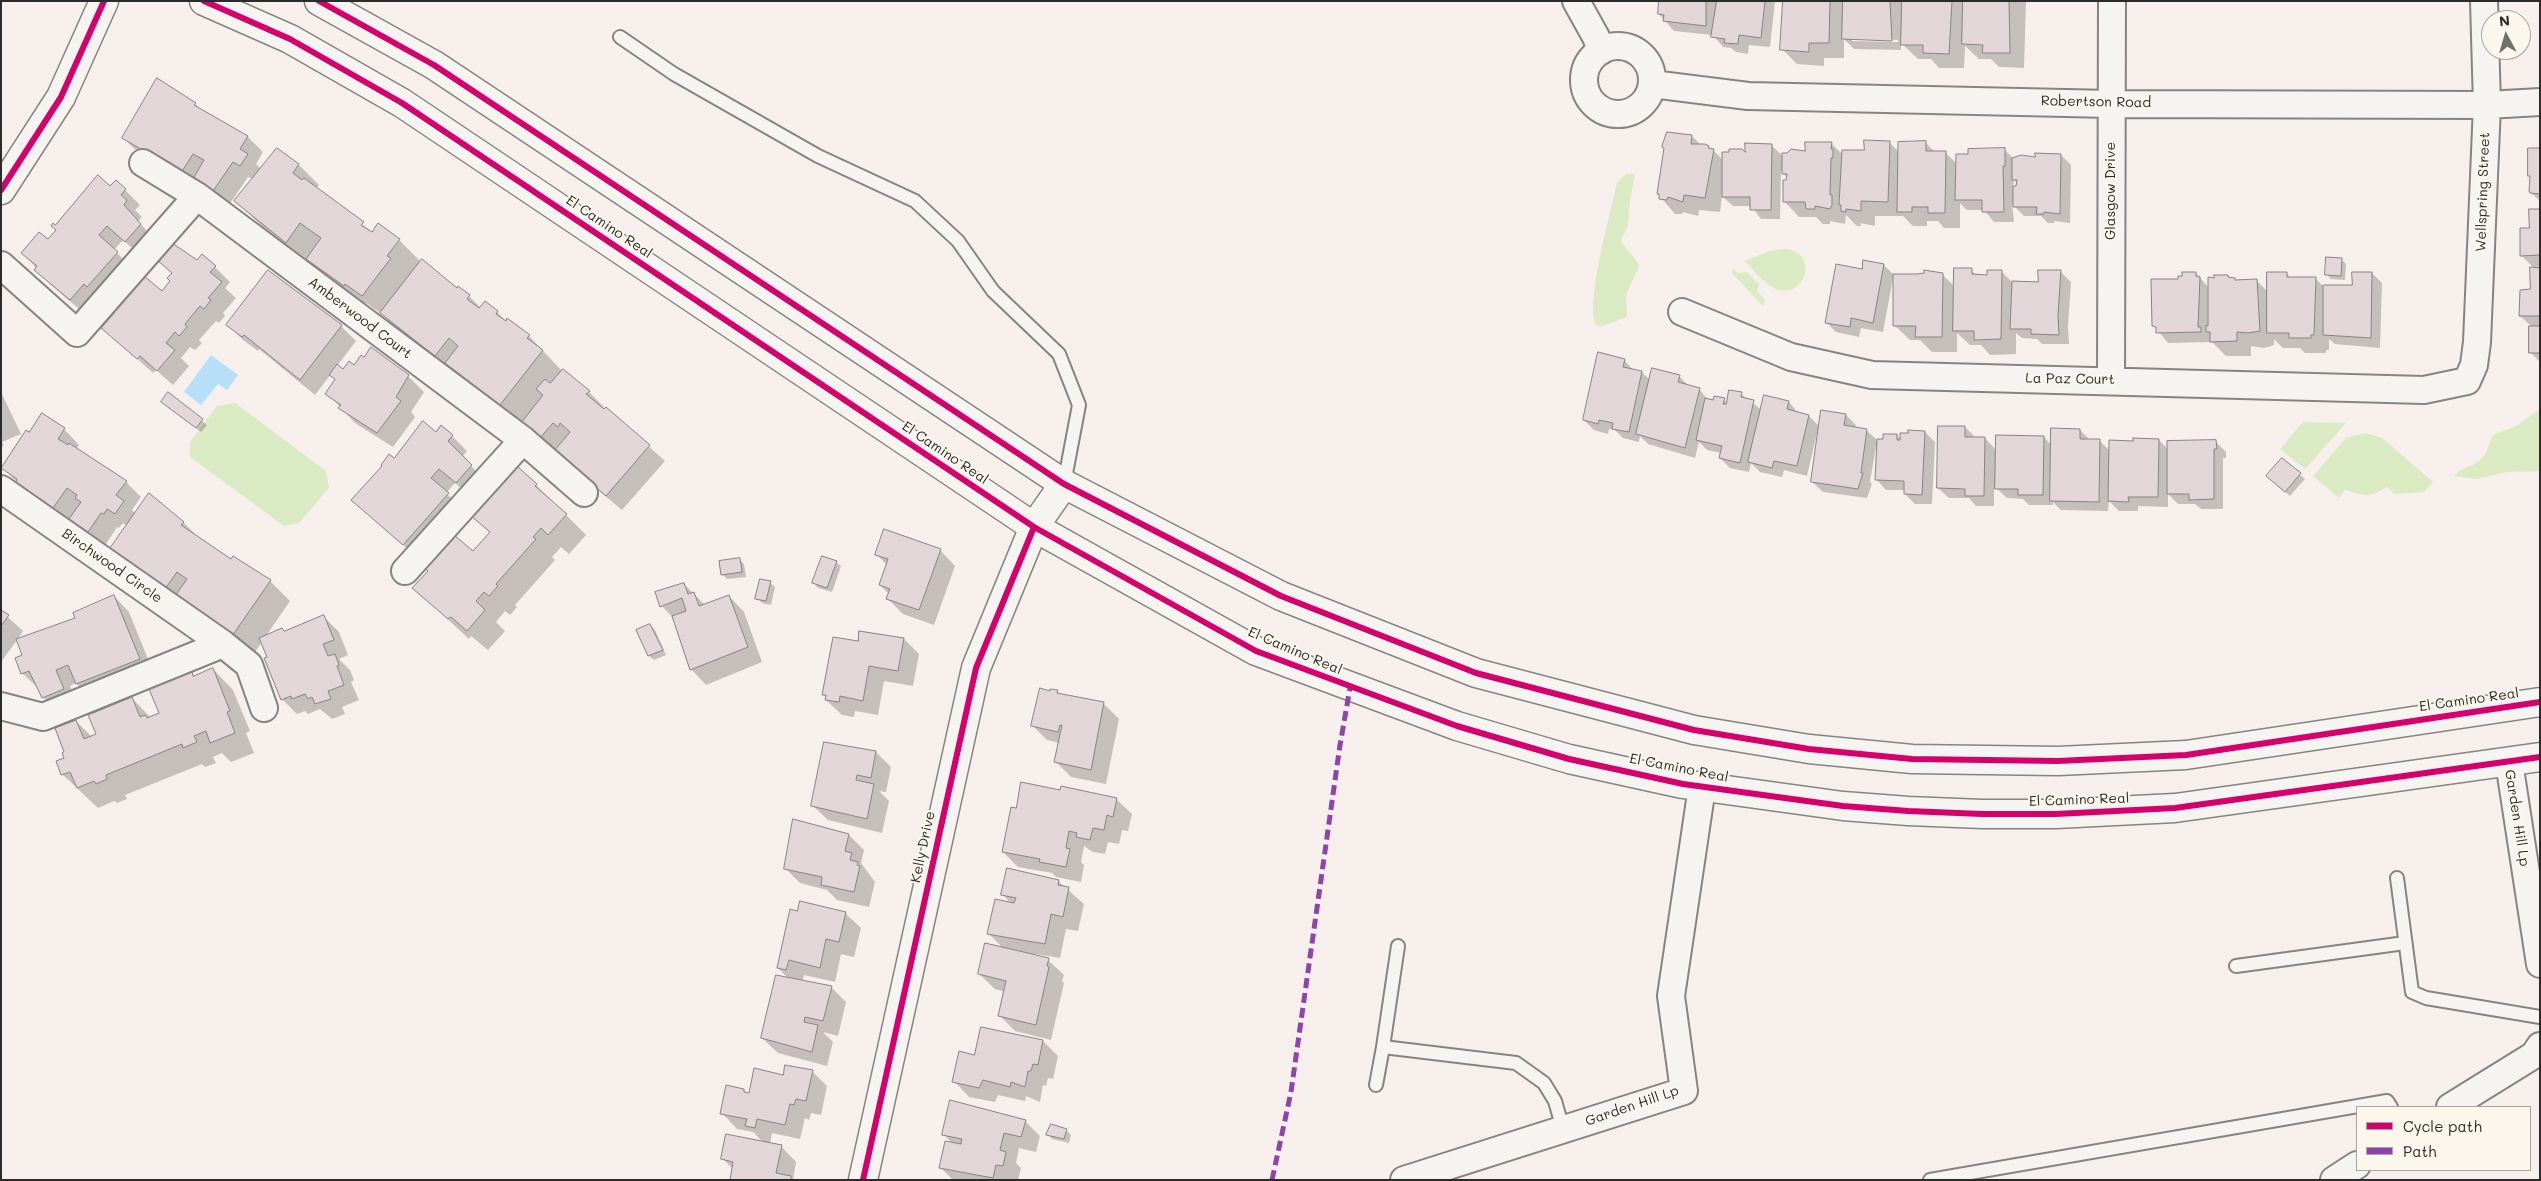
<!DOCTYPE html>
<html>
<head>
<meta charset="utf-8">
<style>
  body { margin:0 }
  #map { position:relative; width:2541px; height:1181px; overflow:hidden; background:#f7efec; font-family:Mali,sans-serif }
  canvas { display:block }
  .frame { position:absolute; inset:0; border:2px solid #2b2b2b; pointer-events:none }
  .legend { position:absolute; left:2356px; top:1106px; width:175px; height:65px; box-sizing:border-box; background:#fbf7ec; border:1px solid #a8a59f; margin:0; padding:6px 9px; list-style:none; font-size:15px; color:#2b2b2b }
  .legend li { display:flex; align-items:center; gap:10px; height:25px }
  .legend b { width:25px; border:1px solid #a8a59f }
  .north { position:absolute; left:2481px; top:10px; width:50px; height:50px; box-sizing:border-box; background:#fbf7ec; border:1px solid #a8a59f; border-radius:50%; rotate:354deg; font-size:14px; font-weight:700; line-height:20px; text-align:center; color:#2b2b2b }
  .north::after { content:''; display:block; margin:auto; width:18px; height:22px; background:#72706f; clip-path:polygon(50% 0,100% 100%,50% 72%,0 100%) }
</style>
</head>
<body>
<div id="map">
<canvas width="2541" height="1181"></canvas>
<div class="frame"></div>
<ul class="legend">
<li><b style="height:6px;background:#d6006c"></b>Cycle path</li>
<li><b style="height:6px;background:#8e44ad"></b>Path</li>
</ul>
<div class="north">N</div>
</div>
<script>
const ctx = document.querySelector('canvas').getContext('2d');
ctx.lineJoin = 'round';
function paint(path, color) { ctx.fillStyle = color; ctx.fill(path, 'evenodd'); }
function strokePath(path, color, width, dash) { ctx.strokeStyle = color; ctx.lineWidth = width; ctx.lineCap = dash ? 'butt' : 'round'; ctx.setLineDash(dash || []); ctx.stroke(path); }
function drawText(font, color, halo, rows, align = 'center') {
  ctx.font = font + ' Mali,sans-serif'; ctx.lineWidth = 4; ctx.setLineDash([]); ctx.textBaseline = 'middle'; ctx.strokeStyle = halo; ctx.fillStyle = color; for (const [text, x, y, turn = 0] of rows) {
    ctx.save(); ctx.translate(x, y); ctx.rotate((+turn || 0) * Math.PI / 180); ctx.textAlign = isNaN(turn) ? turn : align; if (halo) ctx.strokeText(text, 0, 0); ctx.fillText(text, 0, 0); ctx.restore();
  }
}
paint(new Path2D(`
  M1626 174H1635L1630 200 1628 226 1621 240C1624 250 1635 255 1639 266L1626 295 1627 317 1600 327 1596 325C1585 302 1611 212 1617 183Z
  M1786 249C1820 253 1805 300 1776 289 1764 284 1754 270 1745 261L1769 251Z
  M1732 269 1739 273 1747 272 1759 284 1757 291 1765 300 1763 306 1732 273Z
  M235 403 326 471 329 488 299 523 284 526 190 457V442L217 406Z
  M2540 409V471L2507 472 2477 479 2454 476C2464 465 2473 468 2482 458 2488 452 2489 443 2493 435L2516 426Z
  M2303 422 2346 423 2305 469 2280 449Z
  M2365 433 2382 438 2433 482 2424 492 2395 494 2387 487C2368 498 2365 496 2345 490L2339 498 2313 476 2346 438Z`), '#daeac2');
paint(new Path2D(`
  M211 355 238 375 227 390 218 384 201 405 184 392Z`), '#b7e0f8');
paint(new Path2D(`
  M1660 1H1775L1770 47 1749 45 1748 54 1736 52 1731 48 1723 47 1713 35 1674 31 1659 14Z
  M1783 1H2026L2024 68 1999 67 1991 59H1979L1965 46 1964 68H1939L1931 59H1918L1901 43V50L1854 49 1844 39V58H1824V66L1797 64 1782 49ZM1852 38 1898 40V42L1852 41Z
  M195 104 203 112 248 137 263 152 256 164 261 169 277 149 299 165 319 185 316 188 373 233 379 225 399 240 421 262 457 290 469 296 481 308 497 312 507 322 529 336 562 371 589 392 604 407 602 409 604 411 606 408 665 461 622 510 457 373 456 375 401 333 383 315 366 303 364 305 328 279 308 259 306 262 271 235 235 200 253 179 248 177 229 205 139 153 123 138Z
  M1668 133 1692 136 1701 145 1713 150 1723 160 1771 145 1784 157 1831 143 1843 155 1865 152 1889 142 1899 152 1925 142 1935 152H1945L1957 164 1969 155 2005 150 2014 159 2061 155 2071 165 2070 223 2054 221V223H2048L2041 216H2024L2012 204 2014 222H1994L1984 210H1967L1960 203V228H1944L1938 221H1927V226H1913L1903 216H1875V226L1860 223 1861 226H1857L1846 215 1845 224 1830 221V224H1823L1816 217H1799L1784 201 1788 178 1781 171 1780 219H1761L1751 206H1733L1722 196 1720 212 1699 210 1698 216 1683 212 1682 214H1675L1658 194ZM2014 180 2018 185V187H2013Z
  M2540 150V201L2531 193Z
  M110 188 125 190 140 205 135 210 142 217 138 221 155 240 141 256 123 240 114 250 132 268 86 315 51 285 23 253 48 241 57 230 55 227Z
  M2540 210V362L2530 352V325L2520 316 2531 290 2535 269 2521 255Z
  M2341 259 2346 264 2345 280 2331 279 2327 275Z
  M158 260 197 262 215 267 230 282 225 288 236 298 223 313 225 316 219 323 216 321 199 340 202 343 195 350 190 347 181 358 189 366 173 385 156 370 153 373 103 328 162 293 172 281 173 274Z
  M1884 265 1894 275 1942 274 1955 287 1971 270 1977 276H1988L2002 272 2013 283H2039L2061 272 2071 282 2068 326 2069 344H2042L2037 339 2022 338 2016 333V354L1990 355 1981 345H1970L1957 333V352H1932L1920 340H1910L1894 325 1893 278 1883 332 1861 328 1859 337 1836 332 1826 322 1863 270Z
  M2196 273 2209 288V279L2228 276 2237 281H2257L2268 292 2286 273 2291 278H2315L2323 286 2353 287 2372 273 2382 283 2380 348 2335 344 2329 339V350H2326V353H2305L2300 348H2283L2274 339V345L2264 348 2251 346V356H2226L2212 342 2168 343 2153 325 2179 281Z
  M228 325 341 326 356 341 337 366 344 371 354 367 365 359 371 349 408 376 424 392 411 412 415 417 393 447 355 423 327 393 336 380 331 374 315 395 259 349 258 351 243 340Z
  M1624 360 1634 371 1642 372 1651 381 1679 376 1689 386 1699 389 1709 401 1724 400 1728 403 1741 394 1762 410 1789 402 1798 413 1809 416 1820 427 1846 415 1856 425 1855 428 1866 430 1877 440H1884L1897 435 1901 440 1925 432 1935 442 1932 504H1915L1905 494V490H1886L1876 479 1877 446H1876L1870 482 1872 484 1867 498 1823 492 1812 482 1820 430 1818 429 1807 476 1784 470 1782 477 1760 472 1751 463 1749 472 1730 468 1720 458 1721 453 1707 450 1699 442 1695 458 1648 444 1640 436 1639 442 1623 438 1615 430 1609 429 1608 434 1594 430 1584 420Z
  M1 392 21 434 2 442 4 446 1 447Z
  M168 394 207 425 201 432 167 406Z
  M1965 427 1975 437 1985 438 1997 451 2044 437 2052 446 2080 430 2090 440H2099L2110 451 2134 442 2159 440 2168 449 2216 442 2226 452V458H2223V509H2201L2195 504H2178L2168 494V507L2138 506V511H2119L2109 501 2108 511 2061 510 2053 502V505H2029L2023 499 2007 498 1994 486V506H1976L1969 498H1949L1938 488Z
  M64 429 79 445 76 449 126 482 141 497 132 510 136 514 183 522 200 539 231 560 233 557 270 581 290 601 266 636 285 632 323 616 339 632 348 655 339 659 350 670 354 680 351 682 359 700 342 707 345 714 332 719 320 709 308 714 305 711 297 714 282 699 262 642 253 655 131 570 127 526 123 523 119 528 117 527 104 547 86 534 71 519 69 522 32 497 2 467 29 433Z
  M436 433 452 436 467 451 462 457 486 481 471 497 455 483 446 493 463 509 419 559 353 500 394 460Z
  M2282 459 2305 479 2290 496 2272 481Z
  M536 485 586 535 569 554 561 547 552 557 555 560 515 605 517 607 510 615 505 611 496 622 505 631 488 650 471 636 469 639 414 588 473 553 490 533 473 516Z
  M940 550 955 566 934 625 903 614 888 599 889 594 880 585 887 565 877 555Z
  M739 559 744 564 746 577 727 579 722 574Z
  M836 562 841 566 832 592 818 588 814 583Z
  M770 583 775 587 771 605 762 603 757 598Z
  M684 584 705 605 729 596 744 612 762 662 706 685 691 669 674 619 662 606 657 593Z
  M114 596 129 612 154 674 92 699 76 683 70 686 78 704 58 713 43 697 38 688 22 673 24 656 17 640 1 662V611L23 631 18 639 77 618Z
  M650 625 655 630 666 655 654 660 649 656 638 630Z
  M904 639 919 654 913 686 884 681 878 715 855 711 854 717 842 715 826 700 824 694 859 642Z
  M213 669 233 690 250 731 246 733 254 753 231 762 222 753 213 757 216 763 205 767 202 764 125 795 127 799 117 803 114 801 98 808 62 774 66 752 76 721 92 737 98 735 132 698 151 718 160 714 191 673 195 677Z
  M1057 691 1061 695 1103 703 1119 719 1106 784 1071 777 1055 761 1059 743 1047 740 1032 725 1051 693Z
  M825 743 876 752 891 767 886 792 879 791 889 801 882 833 828 820 812 805Z
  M1061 791 1116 799 1132 814 1128 831 1122 830 1119 844 1108 842 1105 854 1093 852 1084 846 1081 862 1084 865 1081 882 1056 877 1052 873 1018 867 1003 852 1017 809Z
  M849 835 864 850 861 863 875 882 869 907 837 900 827 890 800 883 785 868Z
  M1058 881 1084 904 1078 931 1066 929 1060 958 1036 954 1035 956 1048 960 1064 975 1062 981 1064 983 1051 1040 1015 1031 1000 1016 1005 992 995 989 979 974 1004 949 989 934 1012 904 1003 895Z
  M798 913H845L861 928 854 957 841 954 835 982 804 975 802 982 831 987 846 1002 838 1036 823 1032 833 1042 827 1066 778 1053 762 1038 790 980 778 968Z
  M982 1029 1043 1041 1058 1056 1053 1079 1048 1078 1046 1086 1043 1085 1040 1102 1026 1096 1025 1101 998 1095 995 1102 969 1097 954 1081 975 1056Z
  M812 1071 827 1086 821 1115 811 1113 809 1120 805 1118 800 1139 772 1133 770 1144 781 1146 796 1162 793 1180H732L733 1169 723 1159 764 1143 753 1132 737 1129 722 1113 744 1090 750 1096 784 1076Z
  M1025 1121 1040 1136 1036 1152 1019 1148 1016 1163 1021 1168 1018 1180H953L940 1167 952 1143 943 1134Z
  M1050 1126 1066 1130 1071 1135 1069 1143 1052 1139 1048 1135Z`), '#0003');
const building = new Path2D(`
  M1659 1H1706V26L1663 21 1664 15 1658 14Z
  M1717 1H1765L1761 38 1739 35 1738 44 1724 43 1725 39 1711 37Z
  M1783 1H1830L1829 43H1809V52L1780 50Z
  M1843 1H1890L1892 41 1842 39Z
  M1902 1H1952L1949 54 1923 53V45H1901Z
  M1963 1H2009L2010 53H1982L1983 45 1962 44Z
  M157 78 196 103 194 105 248 136 240 149 248 154 240 166 233 162 213 191 193 179 204 160 193 154 181 173 122 138Z
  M1667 132 1692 135 1691 144H1705L1709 146 1708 148 1714 149 1705 198 1684 195 1683 202 1668 197 1667 200 1659 199V194H1657L1664 148 1662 147Z
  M1864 140 1890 141 1888 202 1861 201V211L1846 209V212L1841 211V205H1839L1842 150H1864Z
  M1926 141V151H1946L1945 213H1928V207H1912V212H1897L1898 142Z
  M1805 142H1832L1831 149H1833V158H1831L1830 195H1832V205L1830 209 1815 206V209H1806L1805 202H1783V180H1786L1787 174H1782V153H1787L1791 149 1805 151Z
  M1745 143 1772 144 1771 210H1750V197H1722V152H1729V149H1742L1745 152Z
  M277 148 299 164 293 173 302 180 304 178 364 222 361 225 372 232 378 223 400 239 387 256 391 258 362 296 345 284 344 286 306 259 321 238 300 223 286 243 234 201Z
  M2005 148V166H2003L2004 212H1982V200H1955L1956 154H1968V149Z
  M2528 148H2540V194L2530 193 2529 191 2530 176H2528Z
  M2035 153 2061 154 2060 214 2044 212V214H2036L2037 207H2013V186H2016L2017 180H2012V158L2021 155 2035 157Z
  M98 175 110 186 116 180 126 189 121 195 127 200 124 205 141 224 125 242 107 226 99 235 118 252 87 287 84 284 70 300 34 270 37 266 21 253 39 232 48 239 56 230 51 226 53 223 55 225Z
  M2529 209H2540V255L2520 256V228H2529Z
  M172 243 197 260 202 254 216 266 210 272 222 282 208 298 211 300 204 309 200 306 185 324 187 327 179 336 175 332 166 343 175 350 157 371 140 356 137 359 101 328 115 312 113 310 143 275 162 291 170 281 167 278 172 273 157 260Z
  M2326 257 2342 258 2341 276 2325 275Z
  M422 259 457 288 458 286 470 295 467 299 479 308 485 301 498 311 496 314 506 321 507 318 530 335 527 338 543 350 500 405 445 363 458 346 449 338 435 356 380 313Z
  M1863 260 1884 264 1873 323 1851 318 1850 327 1825 323 1836 264 1862 269Z
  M2530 267 2540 268V316H2519L2520 290 2530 289Z
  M1954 268H1972V274L1987 275V270H2002L2001 339 1974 340V331H1953Z
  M268 270 342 325 300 380 244 335 242 337 226 325Z
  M1924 270 1943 273 1942 337H1915L1916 326H1893V274H1917L1924 273Z
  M2038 270H2061L2058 315 2059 335 2031 334V329H2010L2012 281 2038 282Z
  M2182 272H2196V276L2200 277 2198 327H2201V332L2156 333V327L2152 326 2151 279H2178V276H2182Z
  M2267 272H2287V277H2316L2314 335H2311V338H2289V333H2267Z
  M2352 272H2372L2371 338 2323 335V285H2352Z
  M2214 275H2228V277L2235 278V280L2257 279 2260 331 2248 333 2237 332V341L2210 342V332H2206V325L2208 326V277L2214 278Z
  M2529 326H2540V353H2529Z
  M371 347 409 375 396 397 401 401 377 433 338 408 341 405 325 394 335 379 329 375 337 364 343 369 349 361 354 365 361 355 364 357Z
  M1598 352 1625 359 1623 367 1642 371 1629 432 1612 429 1613 423 1599 420 1598 424 1583 420Z
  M1652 368 1680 375 1678 382 1700 388 1685 448 1636 434Z
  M563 369 590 391 586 394 604 409 606 407 650 445 606 496 554 451 570 432 560 423 558 427 553 423 539 439 521 423 543 395 536 389 545 379 550 383Z
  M1729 390 1742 392 1741 397 1754 400 1740 463 1719 458 1722 446 1696 440 1705 398 1713 400 1714 396 1725 398 1723 404H1726Z
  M168 392 203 419 196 428 161 402Z
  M1764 395 1789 401 1787 409 1809 415 1797 466 1774 461 1772 468 1748 462Z
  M1821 410 1846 414 1844 425 1867 429 1861 473H1863L1858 489 1811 482Z
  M42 413 65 428 58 439 68 445 69 443 127 481 116 495 124 501 115 514 107 509 104 514 101 513 88 532 69 519 81 502 75 498 77 495 67 488 53 508 16 482 17 479 1 468 26 430 29 432Z
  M423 421 436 432 441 425 453 435 448 441 472 465 456 483 439 469 431 478 449 493 403 545 351 500 382 466 381 465 389 454 394 458Z
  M1938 426H1965V437H1985L1984 496H1965V489L1937 488Z
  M2051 428 2080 429V439H2100L2099 502 2050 501Z
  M1908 430 1925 431 1922 495 1904 494V481L1875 480 1877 439H1883V434H1897V440H1900V433H1908Z
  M1996 435 2044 436 2043 495H2018V489H1995Z
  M2133 438 2159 439 2158 497H2128L2129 502 2108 501 2109 440 2133 441Z
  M2216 440 2217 449H2214V499L2189 500V494H2167V441Z
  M2282 458 2301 473 2285 492 2266 476Z
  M518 467 537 484 535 486 567 514 548 535 541 528 533 537 536 539 496 584 498 586 489 596 484 592 476 601 485 610 467 631 451 617 448 619 412 588 428 571 425 568 454 535 473 551 490 532 471 516 502 481 504 482Z
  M149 493 184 522 181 525 231 559 233 556 271 580 232 636 175 596 187 579 177 572 165 589 109 550Z
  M884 529 941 549 919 610 886 599 890 589 879 585 888 559 875 555Z
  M822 556 837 561 827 588 812 583Z
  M740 558 742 572 721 575 719 561Z
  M760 579 771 581 766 601 755 599Z
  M684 583 688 594 694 592 699 606 729 595 748 647 690 670 672 616 686 611 682 598 660 607 655 592Z
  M114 595 140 659 76 684 68 665 56 670 64 689 42 698 29 671 21 674 15 658 22 655 16 639 75 618 73 613Z
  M1 610 9 615 1 626Z
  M324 615 334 640 323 644 328 656 335 654 339 665 337 666 344 685 328 691 331 699 315 704 312 697 308 699 305 694 292 699 291 696 281 700 264 658 267 657 259 638 282 628 284 631Z
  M650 624 663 650 648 656 636 630Z
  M859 631 904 638 898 671 869 666 863 701 840 696 839 702 825 700 826 695H822L833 637 858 641Z
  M213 668 230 711 227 712 235 733 210 743 206 731 194 736 197 742 183 748 182 744 106 775 107 779 96 784 94 781 77 788 70 772 61 775 56 761 64 758 62 753 64 752 55 728 76 720 84 739 96 734 88 715 132 697 140 717 145 715 147 718 159 713 149 689 192 671 193 676Z
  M1040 688 1050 691V689L1058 690 1057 693 1104 702 1091 770 1054 762 1062 725H1060L1058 732 1031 726Z
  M824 742 876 751 871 778 857 775 856 780 874 784 867 819 811 806Z
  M1021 782 1060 790 1061 786 1117 798 1113 817 1107 815 1104 830 1093 828 1090 840 1076 837 1077 833 1069 831 1066 848 1070 849 1066 867 1039 862 1040 859 1002 852 1011 807 1016 808Z
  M793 819 849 834 845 851 852 853 850 860 858 862 857 865 860 866 854 892 821 885 822 877 784 869Z
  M1007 868 1059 880 1058 885 1069 887 1063 917 1051 914 1045 944 987 934 995 899 1014 903 1016 898 1001 895Z
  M800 901 846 912 839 942 826 939 820 968 789 960 786 970 777 968 790 909 797 911Z
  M985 943 1049 958 1047 966 1049 967 1036 1025 998 1016 1006 981 978 974Z
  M776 975 832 986 823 1021 805 1017 804 1022 818 1025 812 1052 761 1038Z
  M981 1027 1043 1040 1038 1065 1033 1064 1031 1071H1028L1025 1087 1011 1082 1010 1087 983 1080 979 1088 952 1082 959 1051 974 1055Z
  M785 1065 813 1070 806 1101 796 1099 794 1105 790 1104 785 1125 757 1119 755 1128 745 1126 747 1119 720 1114 726 1085 744 1089V1092L749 1093 754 1068 783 1075Z
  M950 1100 1026 1120 1021 1137 1004 1133 1000 1150 1006 1152 1003 1166 996 1165 993 1178 939 1168 945 1141 961 1144 962 1139 942 1135Z
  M1051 1124 1067 1129 1064 1139 1046 1135Z
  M726 1134 782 1145 776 1173 791 1176V1180H730L733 1162 721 1159Z`);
paint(building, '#e3d6d8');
strokePath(building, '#878382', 1);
const service = new Path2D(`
  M620 37 674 74 818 156 915 201 958 241 993 291 1059 354 1079 405 1064 484
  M2397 878 2412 992 2426 998 2540 1017
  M1398 946 1383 1047 1516 1063 1544 1083 1555 1101 1563 1129
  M2236 966 2405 943
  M1376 1085 1383 1047
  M1930 1180 2387 1101 2391 1107`);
const minor = new Path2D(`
  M1576 1 1596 37 1601 51
  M1584 80a34 34 0 1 1 68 0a34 34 0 1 1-68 0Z
  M1652 84 1748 96 2111 104 2487 105 2540 102
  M143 163 197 196 523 440 584 493
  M1 265 77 333 197 196
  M1682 312 1791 357 1872 375 2424 390 2467 381 2474 365 2477 342 2487 105 2484 1
  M2111 380 2112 1
  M1 489 223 644 249 665 264 708
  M405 571 523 440
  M1 706 43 717 223 644
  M2509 762 2540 964
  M2450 1107 2534 1055 2540 1046
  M1404 1180 1684 1091 1671 996 1702 787
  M2334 1180 2357 1165`);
const tertiary = new Path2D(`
  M863 1180 976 668 1034 527 1064 484`);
const secondary = new Path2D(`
  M1 190 61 97 104 1`);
const primary = new Path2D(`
  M204 1 290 39 402 103 1034 527 1256 651 1457 726 1569 759 1683 784 1843 806 1908 811 1982 814H2056L2175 808 2540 757
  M319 1 434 65 1064 484 1281 596 1476 673 1694 730 1809 749 1912 759 2058 761 2186 755 2540 702`);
strokePath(service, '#878382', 16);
strokePath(minor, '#878382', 30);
strokePath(tertiary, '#878382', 31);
strokePath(secondary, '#878382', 31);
strokePath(primary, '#878382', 31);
strokePath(service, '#f6f4f0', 12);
strokePath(minor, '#f6f4f0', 26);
strokePath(tertiary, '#f6f4f0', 28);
strokePath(secondary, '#f6f4f0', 28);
strokePath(primary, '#f6f4f0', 28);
strokePath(new Path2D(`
  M1272 1180 1291 1092 1340 745 1350 688`), '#8e44ad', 5, [10, 5]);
strokePath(new Path2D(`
  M204 1 290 39 402 103 1034 527 1256 651 1457 726 1569 759 1683 784 1843 806 1908 811 1982 814H2056L2175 808 2540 757
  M319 1 434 65 1064 484 1281 596 1476 673 1694 730 1809 749 1912 759 2058 761 2186 755 2540 702
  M1 190 61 97 104 1
  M863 1180 976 668 1034 527`), '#d6006c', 6);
drawText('14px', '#2b2b2b', '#fbf7ec', [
  ["Robertson Road",2096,102,1],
  ["Glasgow Drive",2111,191,-90],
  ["Wellspring Street",2483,192,-88],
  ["El Camino Real",609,227,34],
  ["Amberwood Court",360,318,37],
  ["La Paz Court",2070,379,1],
  ["El Camino Real",945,453,34],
  ["Birchwood Circle",112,566,35],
  ["El Camino Real",1295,651,23],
  ["El Camino Real",2469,700,-8],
  ["El Camino Real",1679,768,11],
  ["El Camino Real",2079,800,-2],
  ["Garden Hill Lp",2517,818,81],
  ["Kelly Drive",923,847,-78],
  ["Garden Hill Lp",1632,1106,-19]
]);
</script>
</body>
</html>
